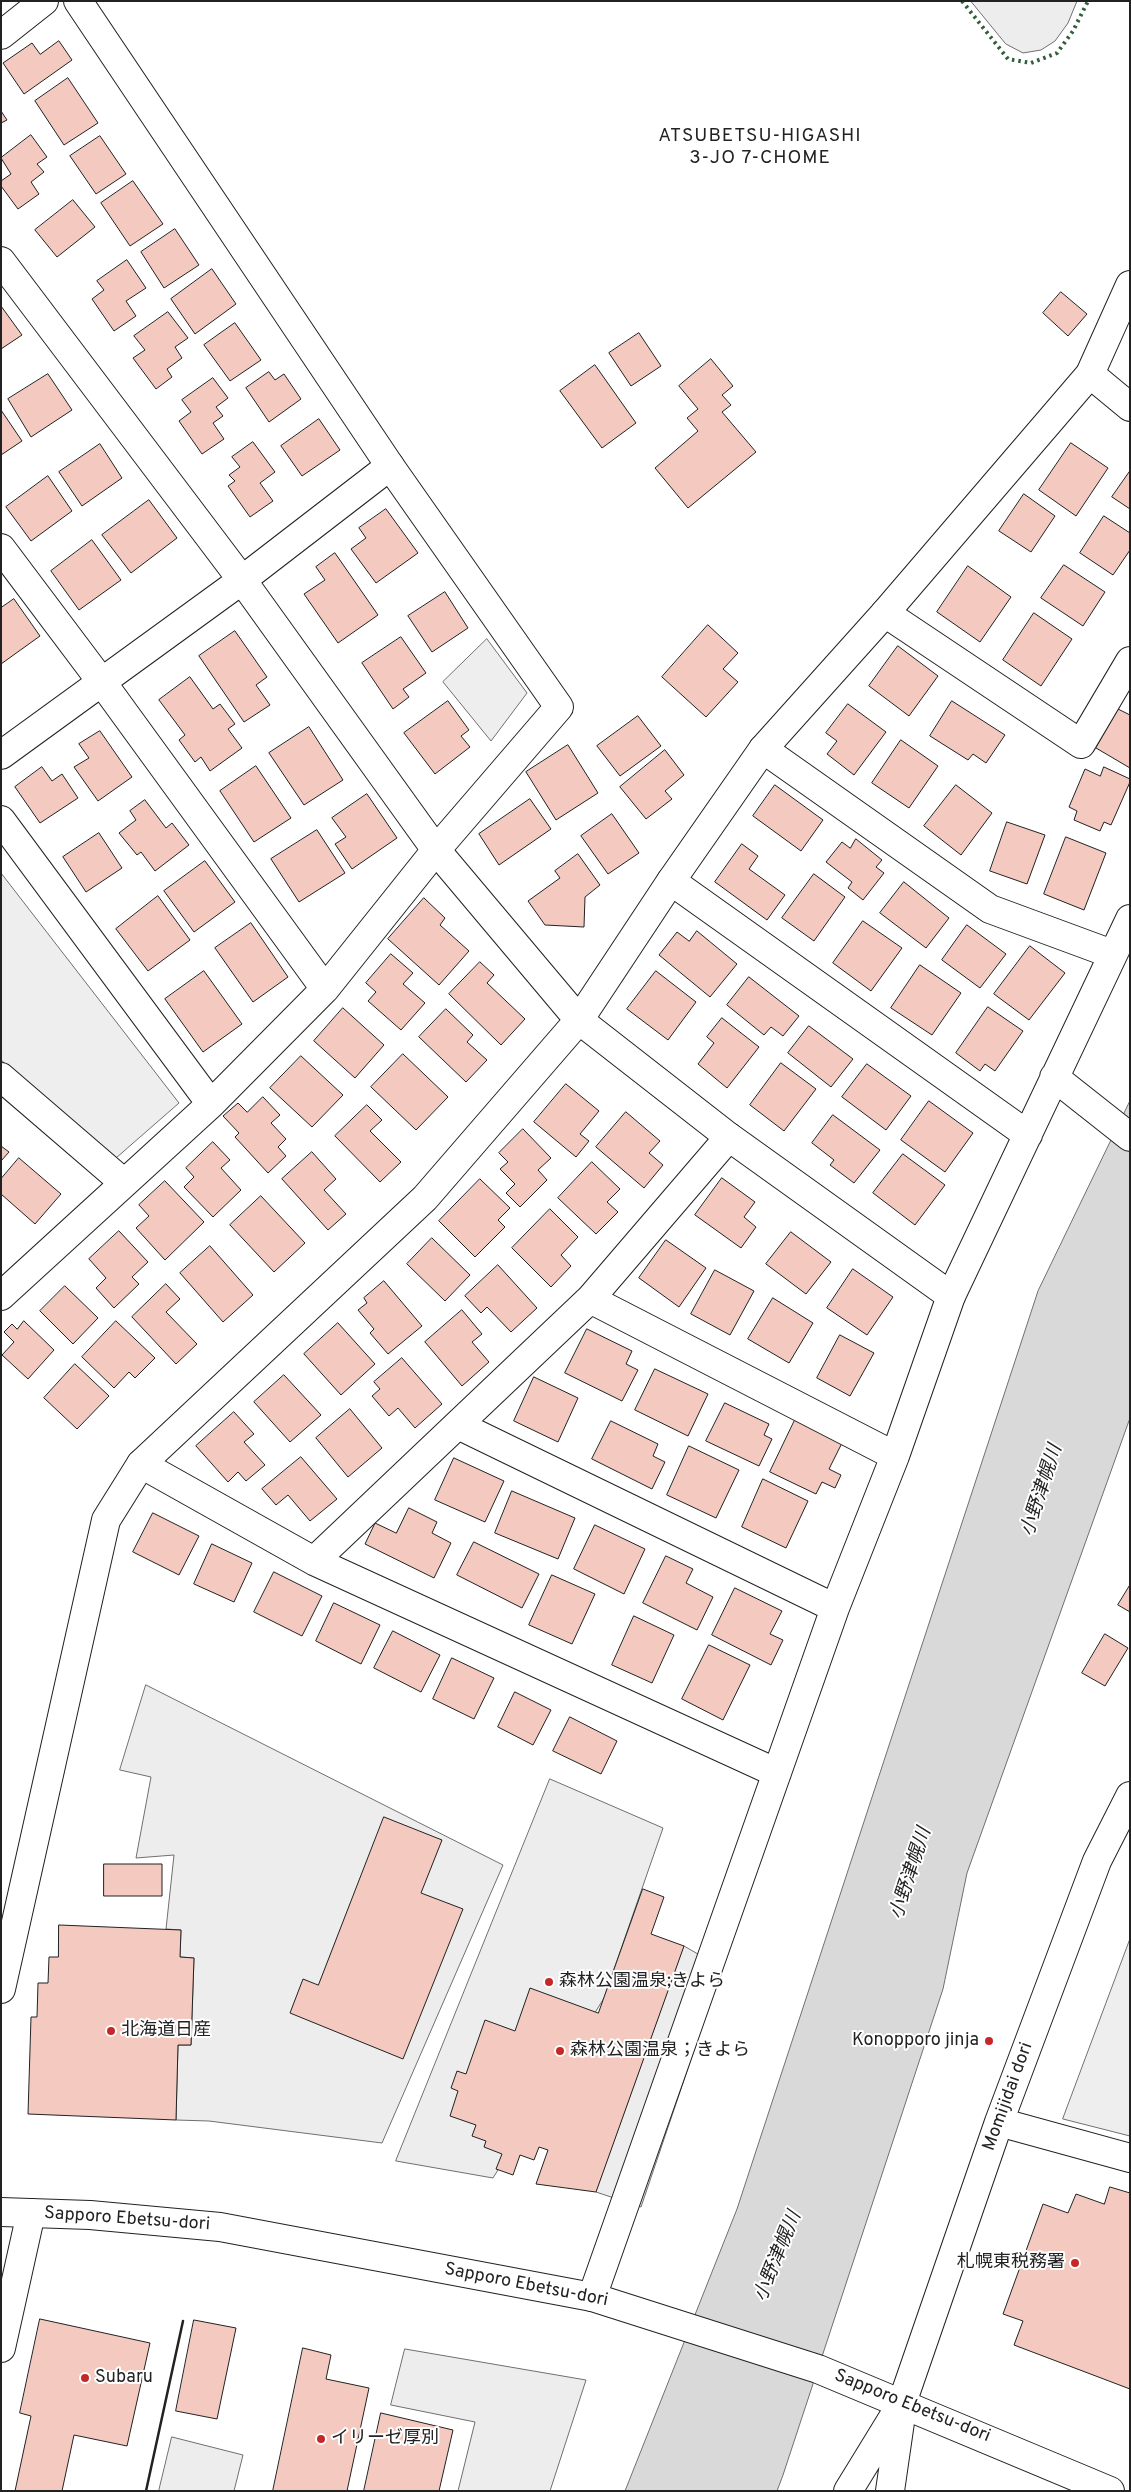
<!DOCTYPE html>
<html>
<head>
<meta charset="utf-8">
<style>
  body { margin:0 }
  #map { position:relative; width:1131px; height:2492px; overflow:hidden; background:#fff; font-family:Overpass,sans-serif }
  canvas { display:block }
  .frame { position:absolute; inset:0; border:2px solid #222; pointer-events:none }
</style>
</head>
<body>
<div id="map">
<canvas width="1131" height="2492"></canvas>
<div class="frame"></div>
</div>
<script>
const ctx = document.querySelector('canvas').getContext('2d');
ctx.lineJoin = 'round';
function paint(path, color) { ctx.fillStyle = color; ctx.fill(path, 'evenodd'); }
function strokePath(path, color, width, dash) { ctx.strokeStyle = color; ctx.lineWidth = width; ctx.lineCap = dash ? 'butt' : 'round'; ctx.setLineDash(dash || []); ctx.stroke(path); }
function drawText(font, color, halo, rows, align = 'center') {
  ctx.font = font + ' Overpass,"Noto Sans JP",sans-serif'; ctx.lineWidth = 4; ctx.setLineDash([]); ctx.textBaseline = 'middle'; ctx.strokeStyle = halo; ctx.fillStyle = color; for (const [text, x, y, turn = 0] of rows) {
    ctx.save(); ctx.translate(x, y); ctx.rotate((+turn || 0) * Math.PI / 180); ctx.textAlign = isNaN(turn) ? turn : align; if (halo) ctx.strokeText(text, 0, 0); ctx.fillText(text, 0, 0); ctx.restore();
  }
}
const green = new Path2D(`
  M487 639 527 693 491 741 443 682Z
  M1 873 179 1103 116 1158 1 1060Z
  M1130 1939V2136L1063 2119Z`);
paint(green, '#eee');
strokePath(green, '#6f6f6f', 1);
const parking = new Path2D(`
  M971 1H1077L1068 23 1055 41 1041 50 1023 53 1006 44Z
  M146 1685 503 1865 382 2143 209 2121 176 2120 178 2045H191L194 1958 180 1957 181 1930 166 1929 174 1855 136 1858 151 1777 120 1770Z
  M550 1779 663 1828 604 1998 493 2178 396 2161Z
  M684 1946 722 1968 641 2207 596 2192Z
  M405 2349 586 2380 550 2491H458L475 2422 391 2405Z
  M172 2437 243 2455 234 2491H159Z`);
paint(parking, '#ededed');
strokePath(parking, '#6f6f6f', 1);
const water = new Path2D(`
  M1130 1101V1418L967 1873 943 1989 783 2475 777 2491H625L737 2209 1038 1291Z`);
paint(water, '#d9d9d9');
strokePath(water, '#6f6f6f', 1);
const building = new Path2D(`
  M59 41 72 60 24 94 3 63 32 43 40 54Z
  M68 78 98 123 64 145 35 101Z
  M1 111 7 120 1 123Z
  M31 135 47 157 37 164 44 172 31 182 39 194 18 209 1 186V181L11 174 1 158Z
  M100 136 126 174 96 194 70 156Z
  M133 181 163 224 130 246 101 203Z
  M73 200 95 227 57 257 35 230Z
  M175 229 199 265 164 288 141 252Z
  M127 260 146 288 126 301 136 316 114 331 92 299 104 290 97 281Z
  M212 269 236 304 195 334 171 299Z
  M1061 292 1087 314 1068 336 1043 313Z
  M1 306 22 335 1 349Z
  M168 312 188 338 175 347 182 358 167 369 172 377 156 389 133 358 145 350 134 336Z
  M235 323 261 360 230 381 204 345Z
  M639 333 661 366 631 386 609 353Z
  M711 359 733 386 722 395 731 405 722 412 756 452 688 508 655 468 698 431 687 418 698 409 679 386Z
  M595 365 636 423 602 448 560 391Z
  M269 372 275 380 284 374 301 399 269 422 246 388Z
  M48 374 72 410 31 437 8 399Z
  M213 378 228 398 216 407 223 416 213 423 224 439 202 454 179 421 191 412 182 400Z
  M1 410 22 441 1 455Z
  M319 419 340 450 302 476 281 446Z
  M253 442 275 472 260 483 273 501 250 517 228 486 235 481 229 475 240 467 232 457Z
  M1071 443 1108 468 1076 516 1039 490Z
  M100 444 122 478 82 506 59 472Z
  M1130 471V509L1112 497Z
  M48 476 72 511 31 541 6 507Z
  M1024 494 1055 516 1031 552 999 531Z
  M149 500 177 538 131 573 102 535Z
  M386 509 418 553 376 583 351 549 366 538 359 528Z
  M1104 516 1130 533V550L1113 575 1080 553Z
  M92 540 121 580 79 610 51 571Z
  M335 553 378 615 338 643 304 594 325 580 316 567Z
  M1064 565 1105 592 1083 626 1041 598Z
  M968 566 1011 597 980 642 937 612Z
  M445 592 468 628 432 652 408 616Z
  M14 599 40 636 1 664V608Z
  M1034 613 1072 639 1041 686 1003 660Z
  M708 625 738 653 723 669 738 682 706 717 662 677Z
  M235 631 267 677 256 685 270 705 244 722 199 656Z
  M401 637 426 673 403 689 409 697 393 709 362 663Z
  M898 646 938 676 909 716 869 686Z
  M190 677 213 709 220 704 235 724 228 729 242 748 210 771 201 757 195 762 179 740 185 735 159 700Z
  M448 701 469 730 461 736 470 747 435 774 404 733Z
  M952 701 1005 735 986 763 973 754 968 760 930 736Z
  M848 704 886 732 854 775 827 754 837 741 826 733Z
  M1118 709 1130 715V768L1096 748Z
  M638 716 661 746 620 776 597 746Z
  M309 727 343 780 304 805 269 753Z
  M100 731 132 777 98 801 74 767 89 758 79 744Z
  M901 740 938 766 909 808 872 783Z
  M568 745 598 793 556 820 526 772Z
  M665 750 684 775 665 791 672 799 646 819 620 787Z
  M256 766 291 818 254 842 220 791Z
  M42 767 52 781 62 774 78 798 40 823 15 787Z
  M1104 767 1130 779V782L1111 825 1104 822 1100 831 1074 820 1077 811 1069 807 1085 769 1100 776Z
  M775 785 823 820 801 851 753 816Z
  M956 785 992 813 961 855 924 826Z
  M367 794 397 838 352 869 335 844 346 837 332 818Z
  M530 799 551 829 499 865 479 834Z
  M145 800 166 828 172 823 189 845 155 871 141 852 137 855 119 833 136 820 130 811Z
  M612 814 639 853 608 874 581 836Z
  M1007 822 1045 835 1027 884 990 871Z
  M317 830 345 873 299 902 271 859Z
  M99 833 122 868 86 892 63 857Z
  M1066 837 1106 853 1084 910 1044 894Z
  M856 839 882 860 876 867 884 873 863 900 848 888 852 882 826 862 842 842 850 848Z
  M742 844 758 856 749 869 785 895 767 920 715 882Z
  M578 854 600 885 585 897 584 927 545 925 528 901 560 878 555 871Z
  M205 861 235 902 194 932 164 891Z
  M814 874 845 897 814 941 782 918Z
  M904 882 949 918 926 948 880 913Z
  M158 896 190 940 148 971 116 929Z
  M424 898 445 918 440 925 469 951 439 985 388 939Z
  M863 921 902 948 871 991 833 963Z
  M251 923 288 977 253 1002 215 948Z
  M967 925 1006 954 980 988 942 960Z
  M697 931 737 964 710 997 659 955 677 932 689 941Z
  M1030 946 1065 973 1029 1020 994 994Z
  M391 954 413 973 403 984 425 1003 401 1030 368 1001 376 992 366 983Z
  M480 962 494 975 487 983 525 1019 501 1045 449 994Z
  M920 965 961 993 932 1035 891 1008Z
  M204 971 242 1024 203 1052 165 999Z
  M656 971 696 1002 668 1040 627 1009Z
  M749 977 799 1016 783 1036 771 1027 764 1035 727 1005Z
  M988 1007 1023 1031 995 1071 985 1064 980 1071 956 1053Z
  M343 1008 384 1045 355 1078 314 1041Z
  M446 1009 473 1035 467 1042 487 1060 466 1082 419 1037Z
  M722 1018 759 1047 727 1088 698 1064 714 1043 707 1037Z
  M809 1026 853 1059 831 1087 788 1053Z
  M403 1054 448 1097 416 1130 371 1087Z
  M301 1056 343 1095 312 1127 270 1088Z
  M781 1063 816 1089 784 1131 750 1105Z
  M867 1064 911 1096 886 1130 842 1097Z
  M566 1084 599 1111 580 1134 589 1141 576 1157 534 1122Z
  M263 1097 280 1115 271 1123 286 1139 278 1147 286 1156 268 1173 235 1137 239 1133 223 1116 238 1103 247 1112Z
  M929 1101 973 1133 945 1172 901 1140Z
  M367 1105 382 1120 370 1131 401 1162 380 1182 335 1136Z
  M626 1112 660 1141 649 1153 663 1165 644 1188 596 1147Z
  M833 1115 880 1150 854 1183 830 1165 834 1160 812 1143Z
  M523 1129 551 1158 538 1170 547 1180 520 1207 506 1193 515 1184 500 1169 508 1162 499 1153Z
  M213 1142 230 1160 221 1168 241 1190 213 1217 184 1187 194 1177 186 1168Z
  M1 1146 9 1152 1 1161Z
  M312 1152 336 1179 324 1190 346 1214 328 1230 282 1179Z
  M903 1154 945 1185 915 1225 873 1193Z
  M19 1158 61 1194 35 1224 1 1194V1179Z
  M592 1162 620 1189 607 1202 618 1212 596 1234 558 1198Z
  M722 1178 755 1202 744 1217 756 1227 741 1248 695 1215Z
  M480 1179 510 1208 498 1220 505 1227 475 1257 439 1221Z
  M165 1181 204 1222 165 1260 136 1228 149 1216 139 1205Z
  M261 1196 305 1243 274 1272 230 1225Z
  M550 1209 578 1237 561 1255 571 1266 551 1287 512 1248Z
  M119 1231 148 1262 132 1277 139 1284 114 1308 96 1288 106 1278 89 1259Z
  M791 1232 831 1262 806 1294 766 1264Z
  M432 1238 470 1275 445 1301 407 1264Z
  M666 1240 706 1268 679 1307 639 1278Z
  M210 1246 253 1295 223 1322 180 1273Z
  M498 1265 537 1308 511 1332 487 1307 481 1313 465 1296Z
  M853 1269 893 1297 867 1335 827 1308Z
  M715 1270 754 1291 730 1335 691 1314Z
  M384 1281 422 1326 388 1354 370 1333 374 1329 358 1310 367 1303 364 1298Z
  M166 1284 180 1299 166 1312 197 1344 176 1364 132 1317Z
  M65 1286 98 1318 73 1344 40 1311Z
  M773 1298 813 1323 789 1363 748 1339Z
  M462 1310 482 1334 472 1342 489 1362 462 1386 425 1342Z
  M24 1321 54 1350 28 1379 2 1355 14 1342 4 1332 12 1324 17 1329Z
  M116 1321 155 1358 135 1378 129 1372 114 1388 82 1357Z
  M338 1323 375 1364 341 1395 304 1354Z
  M587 1329 632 1351 626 1364 638 1370 622 1401 565 1373Z
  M840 1335 874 1353 850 1396 817 1378Z
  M402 1358 442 1404 415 1428 398 1408 389 1416 372 1396 380 1389 374 1382Z
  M75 1364 109 1396 77 1429 44 1398Z
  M655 1369 708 1394 688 1436 635 1410Z
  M284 1375 321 1415 290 1442 254 1402Z
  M534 1377 578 1398 558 1442 514 1421Z
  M725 1403 769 1424 764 1435 772 1439 759 1466 706 1441Z
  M350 1409 382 1448 348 1477 316 1438Z
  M234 1412 254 1434 244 1442 265 1465 246 1481 238 1472 228 1482 196 1446Z
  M795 1420 842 1443 829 1469 841 1475 835 1488 822 1482 816 1494 770 1472Z
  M611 1421 658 1444 653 1456 665 1462 652 1489 592 1459Z
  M689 1446 739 1470 716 1518 667 1495Z
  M301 1457 337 1499 310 1521 288 1495 276 1505 262 1489Z
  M454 1458 504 1481 485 1522 435 1500Z
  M763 1479 808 1501 786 1548 742 1527Z
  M512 1491 575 1518 558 1559 495 1533Z
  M409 1508 437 1522 432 1533 451 1543 434 1578 365 1544 375 1523 396 1533Z
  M153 1513 199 1536 179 1575 133 1552Z
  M595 1525 645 1549 624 1594 574 1569Z
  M474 1542 539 1574 522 1608 457 1575Z
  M212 1544 252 1563 234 1602 194 1584Z
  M666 1556 693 1569 686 1583 713 1597 697 1630 643 1603Z
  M274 1572 322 1596 302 1636 254 1612Z
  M552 1575 595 1594 572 1644 529 1625Z
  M1130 1585V1612L1118 1605Z
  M735 1588 782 1611 770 1634 783 1640 771 1665 712 1635Z
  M334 1603 380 1625 361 1664 316 1641Z
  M634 1616 674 1635 652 1683 612 1665Z
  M393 1631 440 1655 421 1692 374 1668Z
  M1105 1634 1128 1648 1105 1686 1082 1673Z
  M709 1645 750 1665 723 1720 682 1699Z
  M452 1658 494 1678 474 1719 433 1699Z
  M515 1692 551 1710 533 1745 498 1727Z
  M570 1717 617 1741 601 1774 553 1751Z
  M384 1817 442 1840 421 1893 463 1909 403 2059 290 2013 303 1979 318 1985Z
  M104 1864H162V1896H104Z
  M643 1889 664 1897 651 1934 684 1946 596 2192 536 2184 548 2150 539 2147 534 2160 520 2155 513 2175 496 2169 502 2154 484 2147 486 2141 472 2136 476 2125 450 2116 458 2091 451 2088 457 2071 466 2074 485 2020 515 2031 530 1988 598 2013Z
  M59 1925 181 1930 180 1957 194 1958 191 2045H178L176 2120 28 2114 31 2017H37L38 1983H48L49 1957H58Z
  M1110 2187 1130 2193V2389L1014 2345 1023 2321 1003 2314 1043 2204 1068 2213 1076 2194 1104 2204Z
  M40 2319 150 2343 127 2446 74 2435 62 2491H15L31 2416 20 2413Z
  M194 2320 236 2328 217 2419 176 2411Z
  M303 2348 331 2355 326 2379 369 2388 347 2491H273Z
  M381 2413 453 2430 439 2491H364Z`);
paint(building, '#f3c9c0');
strokePath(building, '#222', 1);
const street = new Path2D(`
  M1 35 44 1
  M1090 374 1130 407
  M1 548 101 681 325 989
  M885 613 1081 744 1130 661
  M763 749 990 909 1112 954
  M1 820 211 1104
  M671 881 1028 1135
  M1 1077 123 1182
  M1054 1077 1130 1137
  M1 1296 211 1104 325 989 436 850 559 707 390 466 78 1
  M590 1299 895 1456
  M458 1425 835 1608
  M141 1464 314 1561 777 1773
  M314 1561 590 1299 729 1137
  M592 2297 835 1608 895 1456 951 1296 1130 919`);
const secondary = new Path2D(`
  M1 261 242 580 436 850 579 1020 729 1137 951 1296
  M1 755 242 580 390 466
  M1 1989 106 1520 141 1464 425 1198 579 1020 671 881 763 749 885 613 1090 374 1130 285
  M999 2122 1130 2158
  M1 2348 31 2213
  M902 2403 999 2122 1097 1861 1130 1796`);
const primary = new Path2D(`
  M848 2491 902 2403
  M890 2491 901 2415`);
const highway = new Path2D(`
  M1 2212 90 2215 220 2227 592 2297 818 2369 1110 2491`);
strokePath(street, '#222', 30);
strokePath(secondary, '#222', 30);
strokePath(primary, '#222', 30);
strokePath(highway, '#222', 30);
strokePath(street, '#fff', 28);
strokePath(secondary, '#fff', 28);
strokePath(primary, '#fff', 28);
strokePath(highway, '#fff', 28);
strokePath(new Path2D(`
  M962 1 1008 59 1031 63 1057 53 1073 31 1088 1`), '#2f5e38', 4, [2.5, 4]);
strokePath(new Path2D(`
  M146 2491 183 2321`), '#222', 2.5);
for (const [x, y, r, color] of [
  [549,1982,5,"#c62828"],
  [111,2031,5,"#c62828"],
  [989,2041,5,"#c62828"],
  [560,2051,5,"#c62828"],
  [1075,2263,5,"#c62828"],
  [85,2378,5,"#c62828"],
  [321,2439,5,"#c62828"]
]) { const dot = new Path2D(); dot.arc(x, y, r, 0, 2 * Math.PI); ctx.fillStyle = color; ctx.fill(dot); strokePath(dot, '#fff', 2); }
drawText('18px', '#222', '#fff', [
  ["森林公園温泉;きよら",559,1982],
  ["北海道日産",121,2031],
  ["Konopporo jinja",979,2041,"right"],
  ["森林公園温泉；きよら",570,2051],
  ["札幌東税務署",1065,2263,"right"],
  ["Subaru",95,2378],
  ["イリーゼ厚別",331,2439]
], 'left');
drawText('18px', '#222', '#fff', [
  ["Momijidai dori",1009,2097,-70],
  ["Sapporo Ebetsu-dori",127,2220,4],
  ["Sapporo Ebetsu-dori",526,2286,11],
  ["Sapporo Ebetsu-dori",912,2407,22]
]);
ctx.letterSpacing = '1px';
drawText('19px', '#222', '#fff', [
  ["ATSUBETSU-HIGASHI",760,137],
  ["3-JO 7-CHOME",760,159]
]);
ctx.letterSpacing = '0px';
drawText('italic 19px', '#222', '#fff', [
  ["小野津幌川",1043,1491,-72],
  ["小野津幌川",912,1874,-72],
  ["小野津幌川",779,2257,-68]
]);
</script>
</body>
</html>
